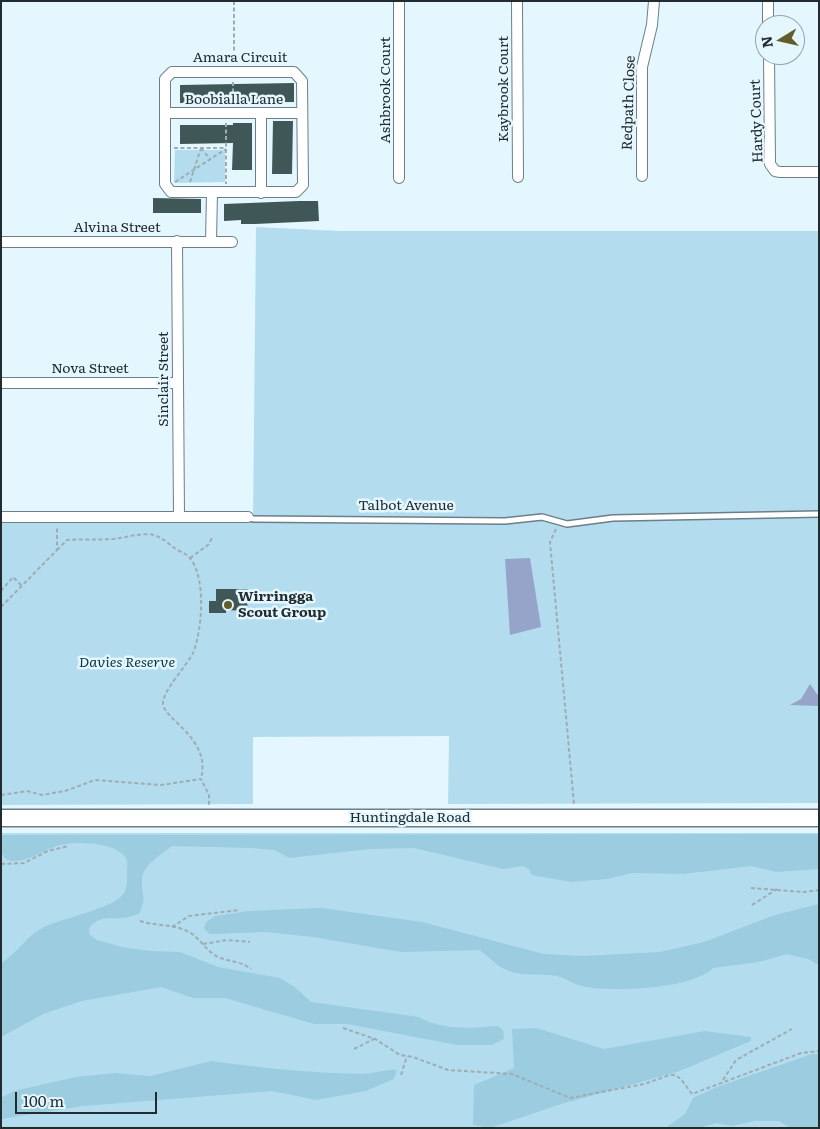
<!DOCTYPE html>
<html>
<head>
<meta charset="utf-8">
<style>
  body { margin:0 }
  #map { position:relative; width:820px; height:1129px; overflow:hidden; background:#e4f7fe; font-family:Literata,serif }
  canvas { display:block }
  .frame { position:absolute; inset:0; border:2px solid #222b2f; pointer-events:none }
  .north { position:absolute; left:755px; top:15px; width:50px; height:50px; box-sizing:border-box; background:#e4f7fe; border:1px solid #96a5ab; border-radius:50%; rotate:261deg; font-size:14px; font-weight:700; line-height:20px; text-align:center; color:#222b2f }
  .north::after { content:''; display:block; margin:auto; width:18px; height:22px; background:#625c29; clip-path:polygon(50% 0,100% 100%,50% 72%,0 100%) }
  .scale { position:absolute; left:15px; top:1092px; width:142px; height:22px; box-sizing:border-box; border:2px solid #222b2f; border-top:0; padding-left:6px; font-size:15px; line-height:18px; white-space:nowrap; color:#222b2f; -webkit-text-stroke:4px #e4f7fe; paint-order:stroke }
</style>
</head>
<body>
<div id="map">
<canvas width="820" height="1129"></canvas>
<div class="frame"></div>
<div class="north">N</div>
<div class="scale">100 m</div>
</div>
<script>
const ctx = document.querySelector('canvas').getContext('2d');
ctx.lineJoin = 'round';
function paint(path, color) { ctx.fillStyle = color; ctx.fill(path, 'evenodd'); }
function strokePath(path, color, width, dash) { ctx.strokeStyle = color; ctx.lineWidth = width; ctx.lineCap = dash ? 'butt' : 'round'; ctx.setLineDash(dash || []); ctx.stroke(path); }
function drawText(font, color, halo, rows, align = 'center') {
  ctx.font = font + ' Literata,serif'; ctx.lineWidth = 5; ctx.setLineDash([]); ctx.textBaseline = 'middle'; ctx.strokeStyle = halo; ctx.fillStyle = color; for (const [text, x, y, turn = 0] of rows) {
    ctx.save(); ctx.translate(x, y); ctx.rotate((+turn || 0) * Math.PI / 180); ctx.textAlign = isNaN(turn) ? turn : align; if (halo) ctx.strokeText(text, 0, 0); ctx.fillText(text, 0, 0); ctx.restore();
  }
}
paint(new Path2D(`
  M175 150H225V182L174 183Z
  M256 227 340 231H819V803L448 804 449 736 253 737V804L1 805V523L253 522Z
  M1 833H819V1128H1Z`), '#b3ddee');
paint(new Path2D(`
  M819 834V869L776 872 751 866 683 874 631 873 607 879 571 882 532 875 529 869 523 866 503 869 414 848 369 849 289 858 275 850 252 848 172 846C162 854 142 865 142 880 141 899 148 893 139 914 134 915 128 918 123 918 108 919 100 915 89 928L90 935 97 940 122 947 150 951 180 952 218 967 280 978 296 988 311 1002 419 1017C443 1031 471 1028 498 1026L503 1030 504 1039 492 1045H457L347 1024H314L225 998H193L161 987 82 1001 43 1014 1 1037V963C18 953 27 935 44 927 63 918 115 908 124 893 128 887 127 878 127 871 127 868 128 862 127 860 120 842 75 841 60 845 46 849 15 870 4 857 0 852 1 841 1 835Z
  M819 904V965L808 959 787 954 759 962 713 968C693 989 610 993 582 986 573 984 566 978 557 976 541 973 523 977 507 970 496 966 489 957 480 950L401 952 313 937 267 932 210 934 204 929 206 922 215 916 248 911 322 908 422 922 544 954 583 956 660 952 704 942 775 915Z
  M536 1028 604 1049 705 1031 751 1037V1041L677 1072 561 1104 490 1128 473 1125 474 1085 514 1068 512 1029Z
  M812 1054H819V1128H790L779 1121H755L732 1126 716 1123 699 1128H665L685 1114 693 1098 717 1087Z
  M211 1061C261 1068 312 1073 362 1074 374 1074 385 1069 397 1070L394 1079 366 1091 316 1100 272 1091 83 1106 1 1119V1098L14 1091 76 1077 115 1073 150 1076Z`), '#9bccdf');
paint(new Path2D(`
  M530 558 541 627 510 635 505 559Z
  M810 684 819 697V706L790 705 801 699Z`), '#97a4ca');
paint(new Path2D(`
  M294 83V102L180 103V85Z
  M273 121H293L292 174H272Z
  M233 123H252V170H232L233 143 180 144V125H233Z
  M153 198 201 199V213H153Z
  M299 201H318L319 221 255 224H241V220L224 221V204Z
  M216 589H248L247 611 226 610V613H209V601H216Z`), '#405758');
const service = new Path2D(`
  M253 519 505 521 542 517 567 524 613 518 819 514`);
const minor = new Path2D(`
  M517 1 518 177
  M768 1V25
  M769 55 770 164 775 171 780 172H819
  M165 113H302
  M642 176V67L652 25 654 1
  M399 178V1
  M261 193V113
  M177 241 179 517
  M1 242H232
  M211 242 212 192H296L303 185 302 81 294 72H172L165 79V184L171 192H212
  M1 383H178
  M1 517H248`);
const primary = new Path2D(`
  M1 818H819`);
strokePath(service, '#6a7f87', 8);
strokePath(minor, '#6a7f87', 12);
strokePath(primary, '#6a7f87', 19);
strokePath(new Path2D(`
  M234 1V62
  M233 82V105
  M226 123V184
  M174 148H226
  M201 148 210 159
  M175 182 226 149
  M190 182 201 148
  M556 529 550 542 574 804
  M57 550 67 540C82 539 98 540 113 539 127 538 140 532 154 535 162 538 167 542 173 547 178 551 185 553 189 557 207 577 202 631 193 653 186 667 165 688 163 702 161 719 212 737 201 779
  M190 558 208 545 212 538
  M1 591 13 577 22 586
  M1 607 57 550V527
  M1 795 27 791 42 795 65 791 95 780 161 785 201 779 209 795V806
  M1 864 24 863 48 851 69 846
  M751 888 804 892 819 890
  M752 905 777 889
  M140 921C155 926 175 924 189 932 200 938 206 951 218 957 230 962 241 961 251 969
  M172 927 189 916 240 910
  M203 944 227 940 250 942
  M343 1028 375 1039 400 1055 413 1057 448 1070 512 1074 570 1098 644 1084 670 1075H675L681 1079 692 1094 801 1053 819 1051
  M354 1049 374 1039
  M401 1075 407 1056
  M723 1080 736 1060 792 1029`), '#9dadb3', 2, [4, 2.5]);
strokePath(service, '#fff', 5);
strokePath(minor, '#fff', 10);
strokePath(primary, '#fff', 16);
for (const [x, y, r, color] of [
  [228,605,5,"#625c29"]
]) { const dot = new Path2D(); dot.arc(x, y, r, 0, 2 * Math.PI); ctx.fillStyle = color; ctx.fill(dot); strokePath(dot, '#e4f7fe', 2); }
drawText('14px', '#222b2f', '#e4f7fe', [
  ["Amara Circuit",240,58],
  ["Kaybrook Court",504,89,-90],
  ["Ashbrook Court",386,90,-90],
  ["Boobialla Lane",234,100],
  ["Redpath Close",629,103,-88],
  ["Hardy Court",757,121,-92],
  ["Alvina Street",117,228],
  ["Nova Street",90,369],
  ["Sinclair Street",164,379,-90],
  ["Talbot Avenue",406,506],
  ["Huntingdale Road",410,818]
]);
drawText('bold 14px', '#222b2f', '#e4f7fe', [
  ["Wirringga",238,597],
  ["Scout Group",238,613]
], 'left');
drawText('italic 14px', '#063542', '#e4f7fe', [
  ["Davies Reserve",127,663]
]);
</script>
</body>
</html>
